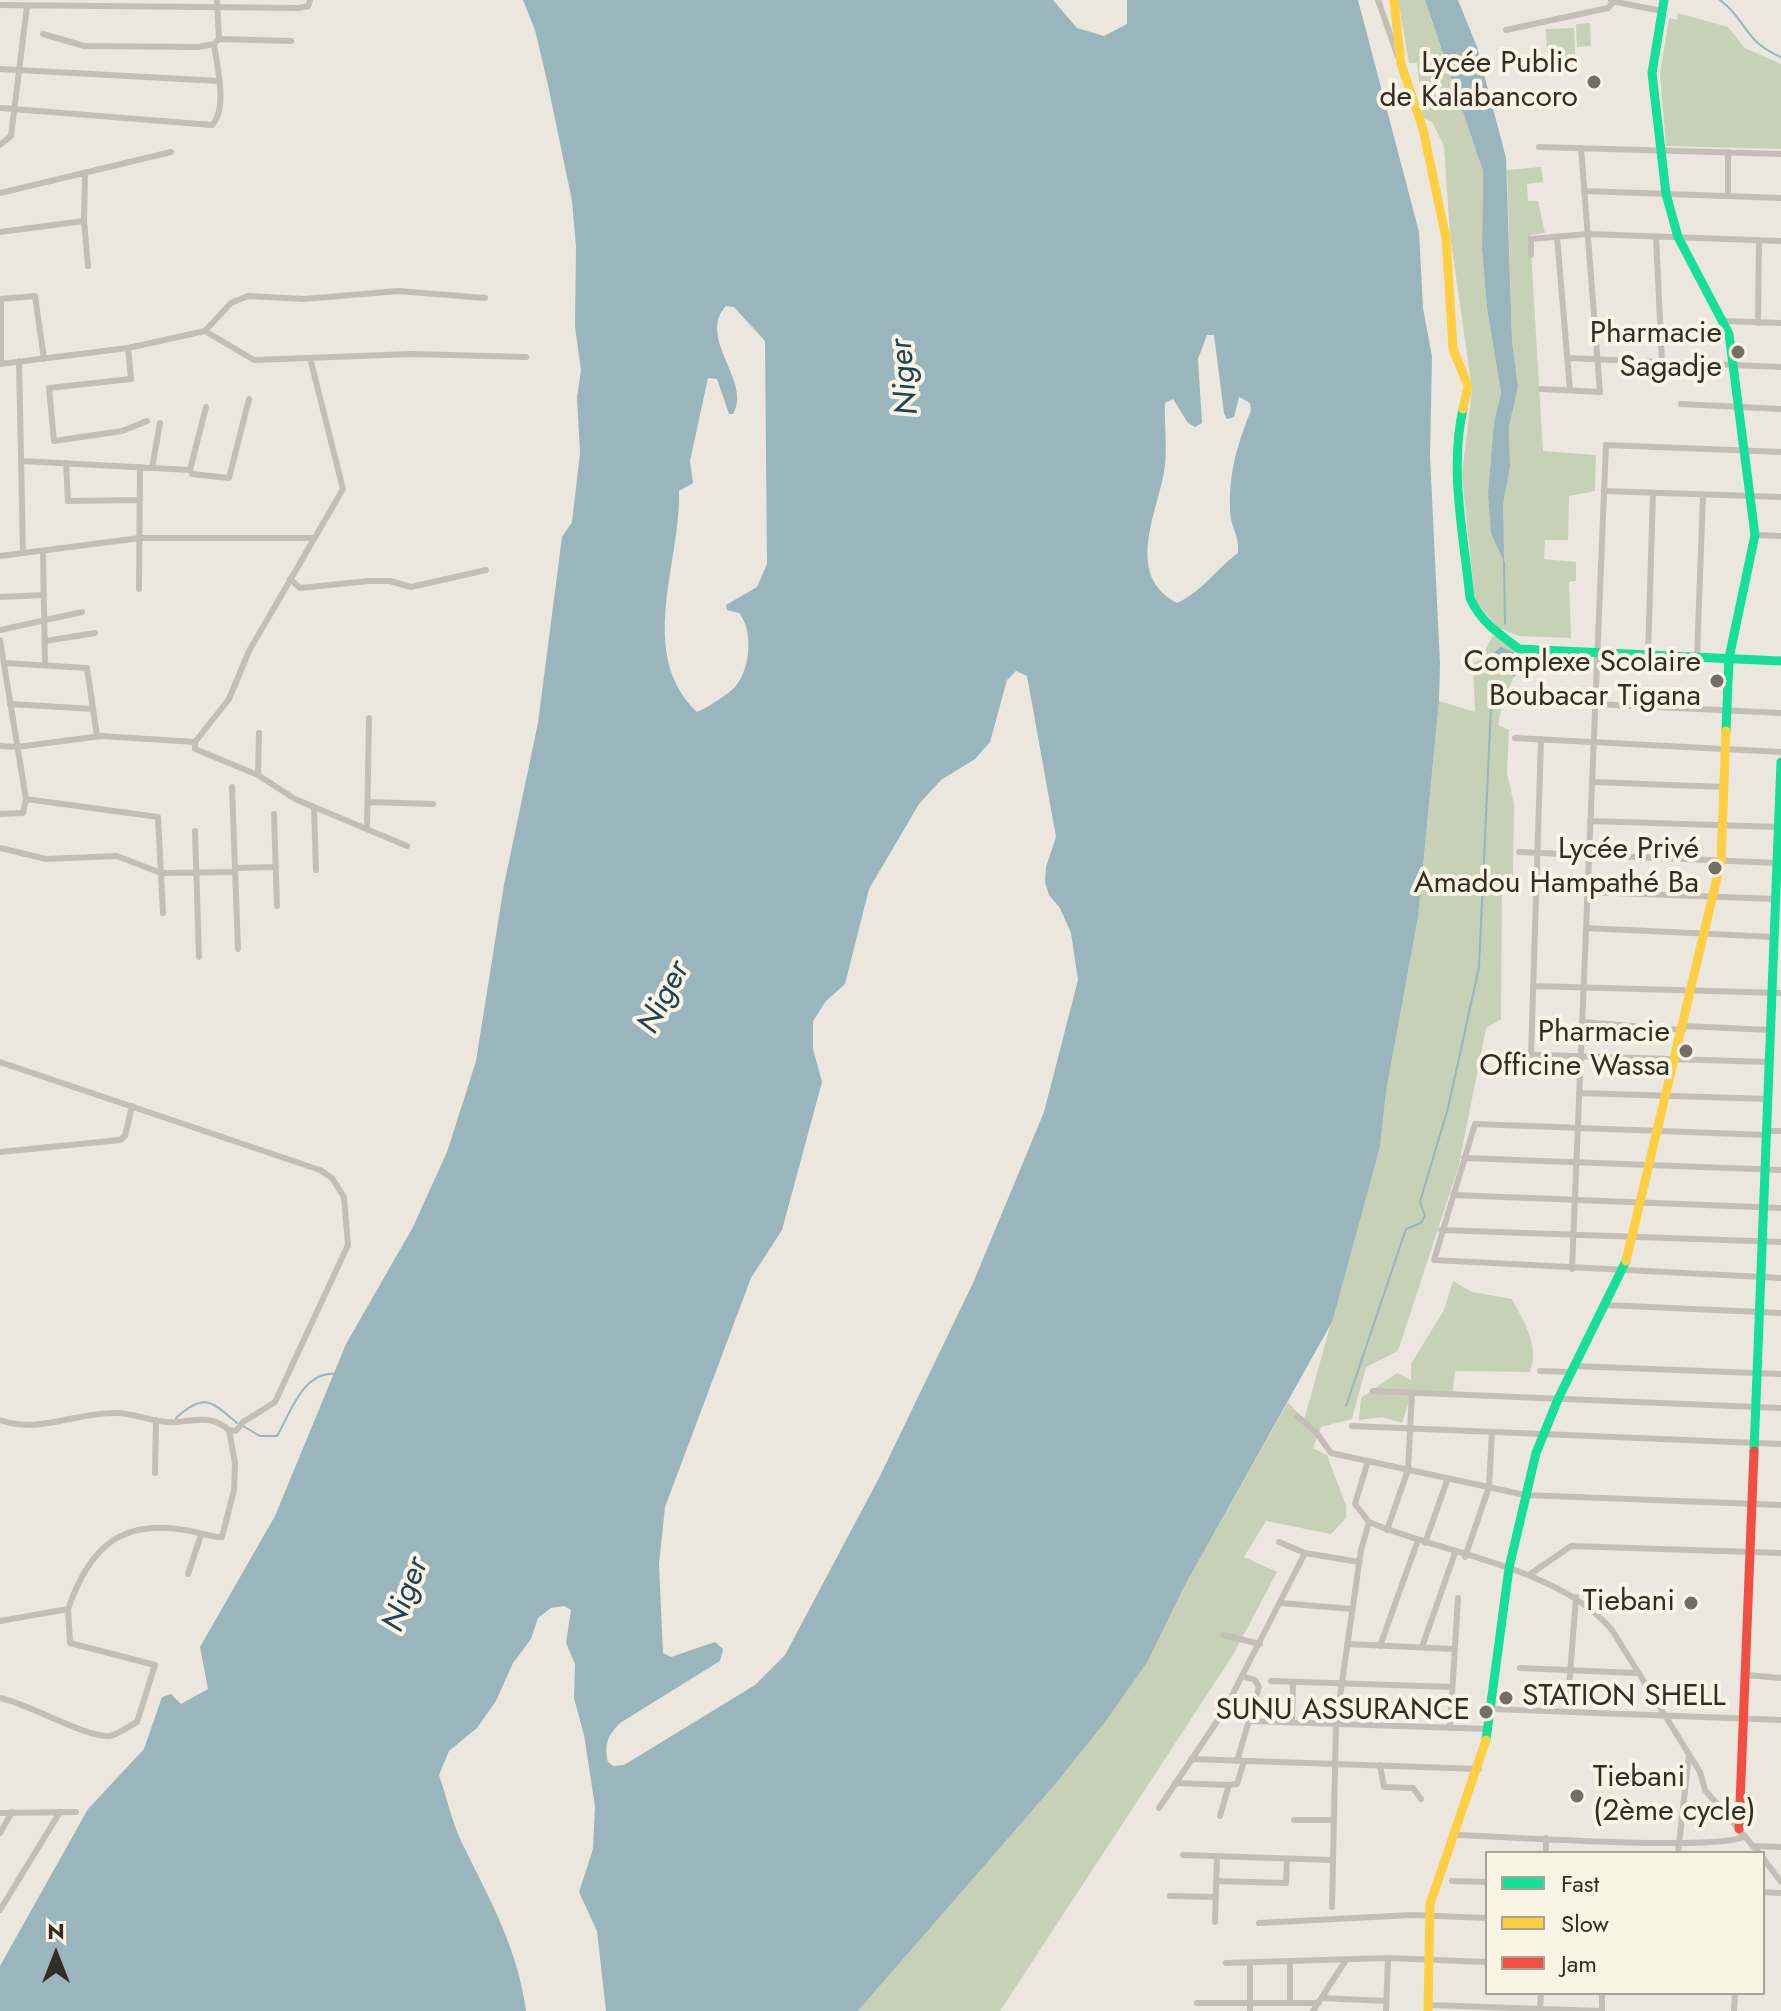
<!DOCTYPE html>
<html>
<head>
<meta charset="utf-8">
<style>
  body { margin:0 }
  #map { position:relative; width:1781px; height:2011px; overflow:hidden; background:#ebe7de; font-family:Jost,sans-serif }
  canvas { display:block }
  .legend { position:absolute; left:1485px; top:1851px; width:280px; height:144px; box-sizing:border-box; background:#f9f4e4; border:2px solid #aaa498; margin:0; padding:10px 14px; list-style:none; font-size:24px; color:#342d26 }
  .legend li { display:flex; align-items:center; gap:16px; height:40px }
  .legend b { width:40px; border:2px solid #aaa498 }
  .north { position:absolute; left:16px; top:1915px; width:80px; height:80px; -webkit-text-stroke:6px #f9f4e4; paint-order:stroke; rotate:0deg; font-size:22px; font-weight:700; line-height:32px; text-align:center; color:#342d26 }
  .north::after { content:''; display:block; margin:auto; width:28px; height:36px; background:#342d26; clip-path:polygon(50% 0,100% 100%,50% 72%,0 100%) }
</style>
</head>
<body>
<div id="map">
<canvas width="1781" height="2011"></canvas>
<ul class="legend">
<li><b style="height:10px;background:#16e098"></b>Fast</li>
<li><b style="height:10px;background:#ffcf43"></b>Slow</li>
<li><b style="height:10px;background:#f24e42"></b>Jam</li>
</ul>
<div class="north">N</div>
</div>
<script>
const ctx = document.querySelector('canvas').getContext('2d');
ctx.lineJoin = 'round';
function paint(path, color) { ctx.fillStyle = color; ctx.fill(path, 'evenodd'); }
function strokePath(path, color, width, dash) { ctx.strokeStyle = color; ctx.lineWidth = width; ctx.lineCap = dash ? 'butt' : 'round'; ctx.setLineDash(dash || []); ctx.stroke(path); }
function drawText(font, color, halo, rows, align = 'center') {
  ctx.font = font + ' Jost,sans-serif'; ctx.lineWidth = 8; ctx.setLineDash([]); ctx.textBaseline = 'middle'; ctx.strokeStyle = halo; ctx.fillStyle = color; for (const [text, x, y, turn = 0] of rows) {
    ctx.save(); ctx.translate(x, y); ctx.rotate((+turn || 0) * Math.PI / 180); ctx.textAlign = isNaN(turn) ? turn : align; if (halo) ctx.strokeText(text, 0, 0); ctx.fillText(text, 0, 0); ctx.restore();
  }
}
paint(new Path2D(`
  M1398 0H1425L1483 171 1482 249 1487 308 1501 393 1494 422 1488 492 1503 560V505L1510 467 1509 427 1518 387 1512 341 1507 170 1541 167 1543 182 1527 184 1528 201H1538L1545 233 1530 235 1543 451 1596 455 1595 491 1569 496 1568 540H1545L1544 559 1576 562V581L1569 582 1571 638 1519 636 1499 628 1475 601 1462 475 1472 390 1450 234 1444 146 1432 122 1423 118 1417 63H1409Z
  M1678 13 1728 27 1745 48 1781 64V149L1666 146 1660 74 1669 18 1677 20Z
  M1590 23 1591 46 1577 47 1576 24Z
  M1574 28 1576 74 1548 75 1546 29Z
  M1493 635 1515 651 1519 665 1502 704 1498 725 1509 730 1507 773 1514 804 1513 881H1502L1501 1019 1486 1028 1459 1165 1398 1351 1366 1367 1352 1419 1321 1427 1313 1448 1327 1455 1346 1506V1518L1331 1534 1266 1521 1244 1557 1277 1572 1233 1655 1000 2011H858L1052 1788 1148 1661 1184 1587 1288 1402 1304 1420 1380 1147 1386 1092 1418 917 1439 701 1475 712 1473 663 1481 659Z
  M1453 1281 1472 1292 1512 1299C1524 1322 1540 1346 1530 1372L1455 1371 1453 1391 1410 1397 1402 1423 1382 1417 1359 1420 1361 1398 1397 1373 1411 1380V1364L1444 1310Z`), '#c7d1b8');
paint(new Path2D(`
  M523 0H1053L1077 28 1104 36 1127 24V0H1358L1419 232 1423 308 1432 357 1430 456 1440 664 1439 701 1418 917 1386 1092 1380 1147 1332 1322 1184 1587 1148 1661 1105 1722 1052 1788 858 2011H606L597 1931 579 1892 593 1849 595 1806 584 1735 574 1698 575 1664 566 1643 571 1610 564 1606 551 1608 538 1618 531 1639 513 1663 496 1701 477 1728 449 1751 439 1775C447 1798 452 1823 463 1845 490 1900 518 1949 526 2011H0V1966L88 1809 144 1749 162 1697 171 1694 181 1704 208 1689 200 1647 275 1516 346 1344 413 1227 447 1152 464 1099 476 1061 504 885 538 723 562 537 572 522 580 453 577 397 581 370 575 327 576 247 572 201 548 85 535 30ZM726 306 734 307 765 341 767 564 757 587 726 605 727 610 739 613C754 631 750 670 735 687 727 695 707 708 697 712 636 654 681 563 679 491L693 483 690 461 708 378 717 379 729 414H733C753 383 696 337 726 306ZM1207 335H1214L1224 413 1227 419 1234 417 1239 397 1250 403 1251 410C1237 446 1229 471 1230 510 1230 526 1240 537 1238 553 1216 569 1203 591 1177 603 1125 576 1156 516 1164 472 1168 450 1164 425 1165 403L1173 399 1188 423 1195 427 1202 423 1198 359ZM1016 671 1027 676 1056 837 1046 867 1045 882 1049 895 1060 908 1071 933 1078 980 1044 1112 973 1283 879 1478 785 1655 755 1685 624 1765 613 1766 608 1762C604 1745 607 1736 620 1723L720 1661 723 1649 715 1642 671 1657 663 1653 659 1564 665 1507 751 1278 782 1230 822 1082 813 1049V1021L826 1001 845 984 869 889 919 804 941 780 975 759 990 742 1007 680Z
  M1425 0H1458L1477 47 1506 158 1512 341 1518 387 1509 427 1510 467 1503 505 1504 562 1491 533 1488 492 1494 422 1501 393 1487 308 1482 249 1483 171Z
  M1501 647 1513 652 1518 665 1515 677 1499 670 1490 674 1495 660 1487 658Z`), '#9ab5bc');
strokePath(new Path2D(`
  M1720 0C1748 21 1743 41 1781 57
  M1504 562 1505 624
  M1346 1406 1406 1229 1421 1223 1425 1216 1420 1202 1448 1108 1479 967 1492 685
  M176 1418C204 1392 211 1401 237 1423
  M243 1426 260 1436H277C290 1414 303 1371 335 1374`), '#9ab5bc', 2);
strokePath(new Path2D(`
  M217 0 219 39 291 41
  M1378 0 1398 57
  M1611 1 1662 11
  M0 5 299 8 308 6 310 0
  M1506 30 1608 8 1613 2
  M43 34 84 46 198 47 214 44 219 39
  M0 69 219 81
  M0 108 212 125C228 109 217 65 214 44
  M0 145 11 136 27 6
  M1539 147 1781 154
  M85 173 84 221 88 266
  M1584 191 1781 198
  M0 193 171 152
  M1728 196V152
  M0 232 84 221
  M1557 237 1570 390
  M1656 237 1662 362
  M1531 255V239L1588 234 1781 241
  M0 299 35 296 44 359
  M1 299V363
  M1725 321 1781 323
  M1758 323 1759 240
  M205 331 254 360 411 354 526 357
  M128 348 131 379 49 388 54 441 122 431 147 421
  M310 358 343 489 249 651 229 699 195 742V749L258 775 295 799 407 846
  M1567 358 1781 367
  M19 361 23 553
  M0 364 128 348 205 331 231 303 248 296 304 299 398 291 485 298
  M1541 389 1600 392 1581 148
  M1681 404 1781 409
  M21 461 190 470 192 474 229 478 249 399
  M66 463 68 501 140 500
  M152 468 160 423
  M190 470 206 407
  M1604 491 1781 497
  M1755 535 1781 536
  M43 551 45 665
  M0 556 140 538H313
  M290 579 300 588 369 581H390L411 587 486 570
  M139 589 140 467
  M0 597 44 595
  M0 630 82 612
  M0 640 26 799 23 813 0 814
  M45 641 95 633
  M1648 655 1653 493
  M1697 657 1703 495
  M4 663 87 668 97 736
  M10 704 93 709
  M1595 704 1781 713
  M1515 738 1781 752
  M0 746 17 747 101 736 195 742
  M258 775 259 733
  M1592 782 1724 787
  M232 787 238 949
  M26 799 158 817 163 913
  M368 802 433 804
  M314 807 316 870
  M274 814 277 906
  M1590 821 1778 827
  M367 829 369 718
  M195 831 199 957
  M0 848 46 859 117 856 161 873 235 872
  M1519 852 1777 863
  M235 868 276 867
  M1587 892 1776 899
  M1586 928 1774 937
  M1533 986 1781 993
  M1582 1022 1683 1030
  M1684 1026 1770 1030
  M1507 1054 1769 1062
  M1531 1055 1541 739
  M0 1062 320 1170 332 1178 344 1197 348 1245 275 1402 243 1422 236 1431 229 1430
  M1579 1093 1768 1099
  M1767 1131H1781
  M1766 1135 1475 1124 1434 1260 1781 1278
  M0 1152 120 1140 125 1136 132 1106
  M1464 1158 1781 1170
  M1453 1195 1781 1208
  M1441 1230 1781 1242
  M1572 1269 1606 445 1781 452
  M1605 1305 1781 1313
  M1574 1366 1781 1374
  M1540 1371 1571 1372
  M1373 1391 1781 1408
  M1297 1416 1316 1432 1331 1453 1525 1495 1781 1505
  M0 1420C41 1434 75 1412 116 1413 136 1413 156 1424 177 1422 199 1420 210 1415 229 1430L235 1463 234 1490 222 1537C209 1537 198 1532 185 1530 119 1519 89 1549 68 1609L0 1621
  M1352 1426 1781 1444
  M1368 1461 1355 1504 1369 1522C1444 1554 1559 1567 1612 1630L1700 1772 1705 1790 1759 1853
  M155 1473 156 1420
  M1387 1530 1408 1470 1412 1393
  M1279 1542 1305 1553 1359 1562
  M1425 1543 1448 1478
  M1465 1557 1489 1487 1492 1432
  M188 1574 201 1535
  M1529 1575 1571 1546 1781 1553
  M1281 1603 1352 1609
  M1223 1635 1260 1644
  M1347 1644 1455 1649
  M1380 1646 1418 1540
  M1422 1647 1455 1553
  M1520 1668 1636 1673
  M1747 1675 1781 1678
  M1271 1681 1452 1687
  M0 1698C29 1704 87 1738 109 1736 118 1735 129 1726 137 1722L155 1665 70 1643 68 1609
  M1493 1709 1781 1720
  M1567 1712 1576 1597
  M1250 1721 1489 1729
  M1292 1723 1293 1682
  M1450 1728 1458 1598
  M1191 1759 1479 1769
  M1237 1761 1259 1687 1255 1680 1242 1676
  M1380 1765 1384 1787 1413 1788 1421 1799
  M1175 1783 1229 1785
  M1159 1808 1224 1711 1305 1553
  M0 1813 76 1812
  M1220 1816 1229 1785 1237 1784 1244 1761
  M1294 1820H1333
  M0 1833 12 1812
  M1457 1835C1500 1836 1723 1852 1745 1836
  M1754 1846 1781 1847
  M1546 1853V1838
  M1678 1853 1689 1754
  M1183 1855 1332 1860
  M1763 1858 1781 1882
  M1216 1881 1286 1883 1287 1859
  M1452 1881 1487 1882
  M1763 1892 1781 1893
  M1170 1896 1216 1897
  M1332 1907 1336 1724 1361 1550 1369 1522
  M0 1910 60 1812
  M1215 1922 1217 1857
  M1259 1923 1412 1915 1487 1918
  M1290 1962V2003
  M1226 1963 1388 1958 1487 1962
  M1250 1964V2011
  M1322 1998 1386 2001
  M1197 2003H1319
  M1428 2005 1600 2011
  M1540 2009 1541 1993
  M1313 2011 1346 1960
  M1386 2011 1388 1958
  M1602 2011V1993
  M1734 2011 1735 1993`), '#c3bfb7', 6);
strokePath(new Path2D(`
  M1664 0 1652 73 1666 194 1678 237 1729 334 1755 535 1729 658 1726 731
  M1463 409C1449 471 1464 536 1470 598 1480 621 1499 634 1519 649L1781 661
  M1754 1451 1781 762
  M1486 1740 1509 1568 1536 1453 1558 1399 1626 1261`), '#16e098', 9);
strokePath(new Path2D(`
  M1394 0 1401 64 1423 129 1446 238 1453 349 1468 386 1463 409
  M1626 1261 1721 861 1726 731
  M1428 2011 1430 1904 1486 1740`), '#ffcf43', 9);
strokePath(new Path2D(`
  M1739 1829 1754 1451`), '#f24e42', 9);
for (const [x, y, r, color] of [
  [1594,82,8,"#746e66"],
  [1738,352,8,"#746e66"],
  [1717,681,8,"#746e66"],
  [1715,868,8,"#746e66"],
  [1686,1051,8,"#746e66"],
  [1691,1603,8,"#746e66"],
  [1506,1698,8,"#746e66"],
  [1486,1712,8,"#746e66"],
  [1577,1796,8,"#746e66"]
]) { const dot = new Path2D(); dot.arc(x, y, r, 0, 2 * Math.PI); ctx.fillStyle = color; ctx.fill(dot); strokePath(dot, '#f9f4e4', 3); }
drawText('30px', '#342d26', '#f9f4e4', [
  ["Lycée Public",1578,65],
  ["de Kalabancoro",1578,99],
  ["Pharmacie",1722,335],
  ["Sagadje",1722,369],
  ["Complexe Scolaire",1701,664],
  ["Boubacar Tigana",1701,698],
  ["Lycée Privé",1699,851],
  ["Amadou Hampathé Ba",1699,885],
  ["Pharmacie",1670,1034],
  ["Officine Wassa",1670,1068],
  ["Tiebani",1675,1603],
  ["STATION SHELL",1522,1698,"left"],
  ["SUNU ASSURANCE",1470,1712],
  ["Tiebani",1593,1779,"left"],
  ["(2ème cycle)",1593,1813,"left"]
], 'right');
drawText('italic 32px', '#1c4555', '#f9f4e4', [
  ["Niger",906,377,-95],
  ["Niger",665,998,-63],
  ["Niger",407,1595,-69]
]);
</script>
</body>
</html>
